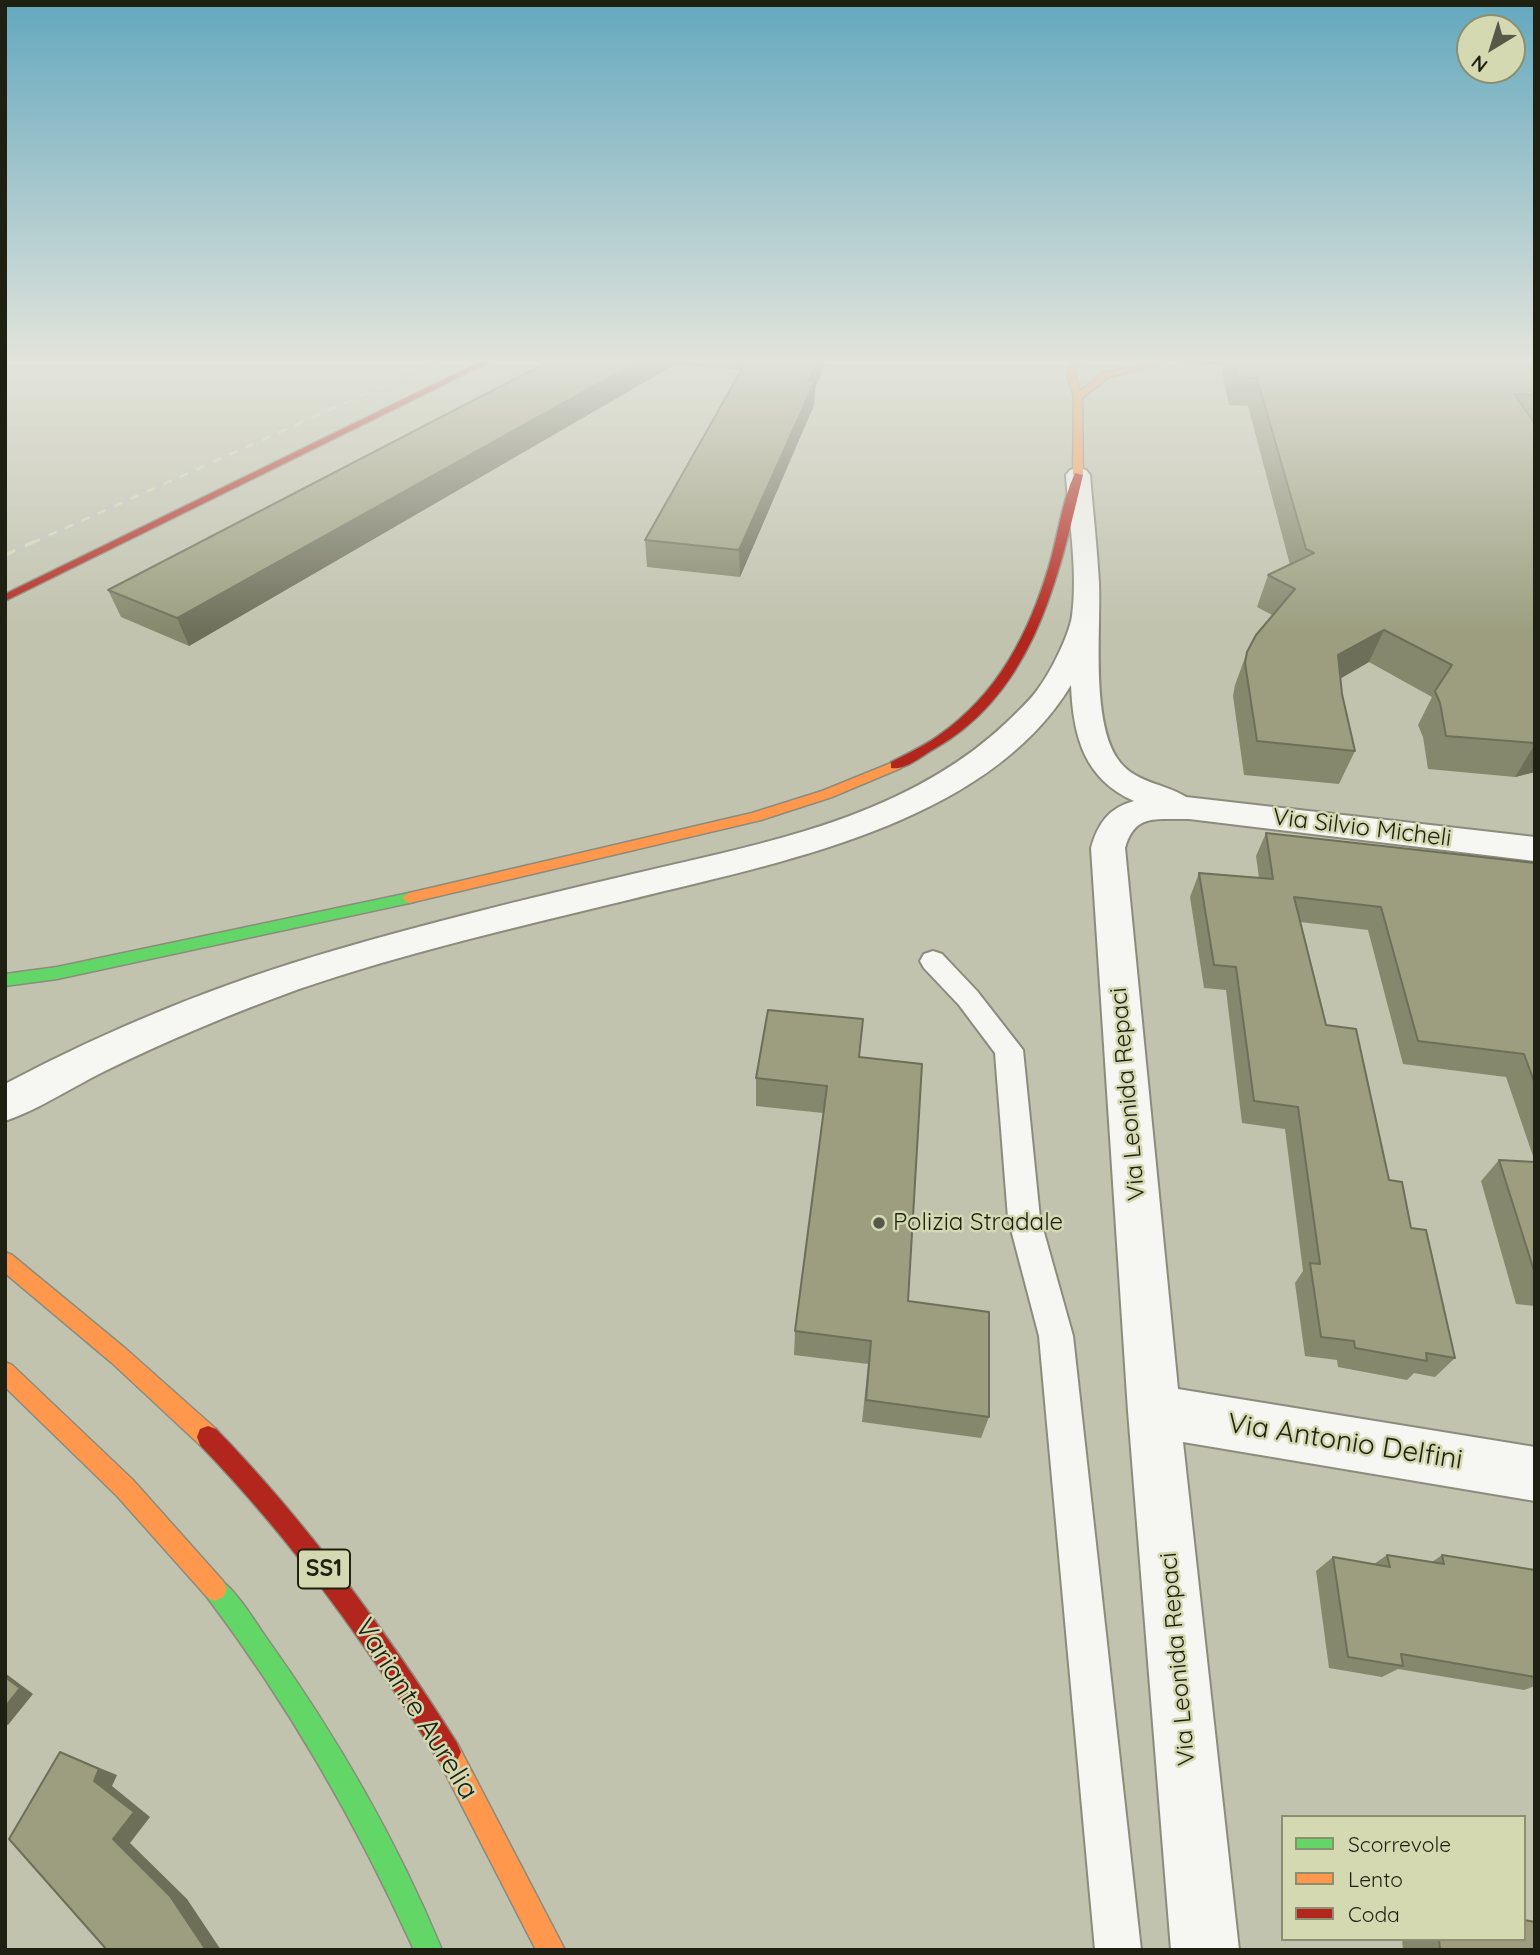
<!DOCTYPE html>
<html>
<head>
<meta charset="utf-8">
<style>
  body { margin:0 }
  #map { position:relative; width:1540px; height:1955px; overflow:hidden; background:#c1c3ae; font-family:Quicksand,sans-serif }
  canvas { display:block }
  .frame { position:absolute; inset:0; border:7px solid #1e2011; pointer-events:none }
  .legend { position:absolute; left:1281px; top:1815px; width:245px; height:126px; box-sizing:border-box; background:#d5d9b1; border:2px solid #8c8f71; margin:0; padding:9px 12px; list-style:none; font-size:21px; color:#1e2011 }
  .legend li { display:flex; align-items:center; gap:14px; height:35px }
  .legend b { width:35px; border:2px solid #8c8f71 }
  .north { position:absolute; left:1456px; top:14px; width:70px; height:70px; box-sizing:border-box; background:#d5d9b1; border:2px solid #8c8f71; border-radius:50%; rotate:218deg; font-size:19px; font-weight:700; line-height:28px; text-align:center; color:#1e2011 }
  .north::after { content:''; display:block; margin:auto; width:24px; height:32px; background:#575948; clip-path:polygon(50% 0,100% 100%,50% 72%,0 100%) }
</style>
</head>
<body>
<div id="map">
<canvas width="1540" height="1955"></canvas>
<div class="frame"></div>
<ul class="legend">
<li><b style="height:9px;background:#63d668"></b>Scorrevole</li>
<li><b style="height:9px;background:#ff974d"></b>Lento</li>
<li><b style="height:9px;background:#b3261e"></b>Coda</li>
</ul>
<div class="north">N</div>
</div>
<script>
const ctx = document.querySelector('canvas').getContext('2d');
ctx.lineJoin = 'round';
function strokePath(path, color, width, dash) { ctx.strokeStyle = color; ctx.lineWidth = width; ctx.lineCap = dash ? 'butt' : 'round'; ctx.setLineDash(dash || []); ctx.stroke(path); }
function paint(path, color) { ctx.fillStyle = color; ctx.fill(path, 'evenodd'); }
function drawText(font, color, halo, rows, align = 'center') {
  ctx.font = font + ' Quicksand,sans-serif'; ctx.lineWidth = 5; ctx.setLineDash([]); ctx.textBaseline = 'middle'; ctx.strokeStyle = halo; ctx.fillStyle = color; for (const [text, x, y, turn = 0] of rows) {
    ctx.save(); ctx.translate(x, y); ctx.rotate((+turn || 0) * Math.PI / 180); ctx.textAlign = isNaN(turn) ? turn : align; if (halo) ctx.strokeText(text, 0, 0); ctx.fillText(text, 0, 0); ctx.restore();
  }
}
const lane = new Path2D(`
  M933 951 942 954 977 991 1023 1050 1040 1218 1073 1336 1141 1950H1095L1039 1336 1008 1218 995 1053 959 1005 924 968 920 961 924 954Z`);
const street = new Path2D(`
  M1496 360H1516L1535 388V410L1528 408Z
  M1078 468 1086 470 1090 475C1093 511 1097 547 1099 583 1101 629 1091 719 1117 758 1133 783 1164 783 1186 797L1535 837V861L1189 819C1158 820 1135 812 1125 848L1178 1389 1535 1447V1501L1183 1442 1239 1950H1171L1128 1411 1091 848C1098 823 1109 808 1134 801 1084 779 1073 736 1071 685 986 826 775 863 628 900 518 927 407 952 299 989 233 1013 168 1040 105 1071 72 1087 40 1109 5 1121V1084C111 1028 221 983 336 950 428 923 522 900 616 878 751 845 900 823 1006 723 1017 712 1029 702 1038 689 1050 673 1069 636 1072 616 1078 571 1069 521 1066 475L1070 470Z`);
const fast = new Path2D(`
  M409 893 414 894 416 898 414 902 57 979 5 986V974L57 967Z
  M215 1577C232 1584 252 1617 263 1633 334 1732 396 1838 442 1950H414C357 1824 290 1707 207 1597L203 1589 207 1581Z`);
const slow = new Path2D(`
  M1073 360H1081L1075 374 1080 391 1103 373 1161 360H1174L1109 377 1082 398 1083 475 1078 478 1073 475 1074 397 1067 374Z
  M896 761 901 762V768L832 797 761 820 409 903 402 898 409 893 752 813 822 791Z
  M5 1252 12 1255 126 1349 216 1429 219 1437 216 1445 208 1448 200 1445 112 1363 5 1273Z
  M5 1362 12 1365 133 1480 223 1581 227 1589 223 1597 215 1601 207 1597 117 1496 5 1387Z
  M448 1739 457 1743 565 1950H536L439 1761 435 1752 439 1743Z`);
const jam = new Path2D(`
  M484 360H494L5 601V594Z
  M1175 360 1278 364 1282 366 1278 368 1179 362Z
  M1075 473 1083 475C1058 578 1034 693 934 749 923 755 905 771 891 768V762C907 754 924 746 938 736 998 694 1029 634 1049 566 1058 536 1062 501 1075 473Z
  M208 1426 216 1429C309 1525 386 1631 457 1743L461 1752 457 1761 448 1765 439 1761C369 1648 293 1541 200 1445L197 1437 200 1429Z`);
strokePath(lane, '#8b8c7c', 4);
strokePath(street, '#8b8c7c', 4);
strokePath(fast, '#8b8c7c', 3);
strokePath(slow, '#8b8c7c', 3);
strokePath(jam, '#8b8c7c', 3);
paint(lane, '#f6f6f3');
paint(street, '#f6f6f3');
paint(fast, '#63d668');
paint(slow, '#ff974d');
paint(jam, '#b3261e');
const railFar1 = new Path2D(`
  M32 543 441 360`);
const rail = new Path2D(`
  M5 555 36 541`);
strokePath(railFar1, '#bfc0ba', 4.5);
strokePath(rail, '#bfc0ba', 5);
strokePath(railFar1, '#d5d9b1', 2.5, [9]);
strokePath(rail, '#d5d9b1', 3.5, [11]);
paint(new Path2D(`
  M551 360H827L815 388 814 405 740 577 647 567 645 540 741 370 674 365 189 646 121 617 108 590Z
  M1225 360H1509L1507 363 1521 364 1518 360H1535V772L1515 777 1428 769 1423 737 1418 725 1432 697 1369 662 1341 678 1342 694 1355 751 1339 784 1244 775 1233 696 1235 685 1247 652 1272 615 1257 607 1268 575 1290 565 1248 406 1229 405 1222 371Z
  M1266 833 1535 863V1306L1516 1304 1481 1181 1499 1160 1535 1162 1506 1077 1403 1064 1368 930 1300 922 1326 1025 1389 1180 1411 1228 1455 1358 1435 1377 1414 1373 1407 1380 1338 1367 1337 1360 1305 1356 1295 1283 1303 1271 1285 1129 1242 1123 1226 990 1204 988 1190 897 1199 873 1259 878 1256 856Z
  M860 1057 908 1301 989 1417 981 1438 862 1422 868 1364 794 1355 795 1331 823 1113 756 1106V1078Z
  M1387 1555 1432 1562 1442 1555 1535 1570V1686L1524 1690 1398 1669 1382 1677 1329 1668 1316 1571 1333 1557 1374 1564Z
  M1402 1939H1524L1535 1950H1403Z`), '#86886d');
paint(new Path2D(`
  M640 360H674V365L189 646 177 618Z
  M818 360H827L815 388 814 405 740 577 739 550 808 381Z
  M1384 630 1369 662 1324 688 1338 655Z
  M1535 744V772L1515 777Z
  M5 1673 33 1694 8 1725 5 1724Z
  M60 1752 117 1775 112 1786 150 1817 130 1843 187 1899 221 1950H206L113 1839 94 1781Z`), '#6d6f59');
const building = new Path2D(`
  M551 360H640L177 618 108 590Z
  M747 360H818L808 381H815L739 550 645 540Z
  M1233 360H1462L1527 364 1535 375V395L1514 394 1535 424V743L1446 736 1440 703 1435 691 1452 665 1384 630 1338 655 1342 694 1355 751 1257 741 1245 663 1247 652 1256 635 1295 589 1268 575 1314 553 1306 549 1257 378 1237 377Z
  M1266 833 1535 863V1084L1524 1054 1418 1041 1381 907 1294 897 1326 1025 1356 1029 1389 1180 1402 1182 1411 1228 1426 1230 1455 1358 1426 1353 1427 1361 1355 1348 1354 1341 1321 1337 1310 1263 1320 1264 1298 1107 1254 1101 1236 967 1214 965 1199 873 1273 879Z
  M768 1010 863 1019 859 1057 922 1064 908 1301 989 1312V1417L866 1400 871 1341 795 1331 827 1086 756 1078Z
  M1499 1160 1535 1162V1274Z
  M1387 1555 1444 1564 1442 1555 1535 1570V1677L1401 1654 1403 1666 1348 1657 1333 1557 1390 1567Z
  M5 1677 20 1688 5 1707Z
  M60 1752 99 1769 94 1781 134 1812 113 1839 170 1896 206 1950H107L9 1839Z
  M1524 1920 1535 1922V1950H1440L1439 1939H1524Z`);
paint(building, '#9c9e7f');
strokePath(building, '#6d6f59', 2);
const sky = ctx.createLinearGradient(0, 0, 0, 633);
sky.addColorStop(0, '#63a8be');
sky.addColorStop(0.57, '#e3e4db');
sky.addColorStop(1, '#e3e4db00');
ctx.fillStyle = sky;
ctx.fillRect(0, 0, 1540, 633);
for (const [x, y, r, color] of [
  [879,1223,7,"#575948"]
]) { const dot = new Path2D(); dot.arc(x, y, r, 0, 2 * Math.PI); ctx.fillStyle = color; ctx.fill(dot); strokePath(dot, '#d5d9b1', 2.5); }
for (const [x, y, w] of [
  [324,1569,52]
]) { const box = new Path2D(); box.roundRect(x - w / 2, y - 19.5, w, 39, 5); ctx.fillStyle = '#d5d9b1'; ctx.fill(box); strokePath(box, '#1e2011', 2); }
drawText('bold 23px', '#1e2011', null, [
  ["SS1",324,1569]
]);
drawText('24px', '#1e2011', '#d5d9b1', [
  ["Via Silvio Micheli",1362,828,7],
  ["Via Leonida Repaci",1128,1094,-95],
  ["Via Leonida Repaci",1178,1659,-95]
]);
drawText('24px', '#1e2011', '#d5d9b1', [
  ["Polizia Stradale",893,1223]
], 'left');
drawText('28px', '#1e2011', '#d5d9b1', [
  ["Via Antonio Delfini",1345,1442,9],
  ["Variante Aurelia",416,1709,58]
]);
</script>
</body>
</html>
